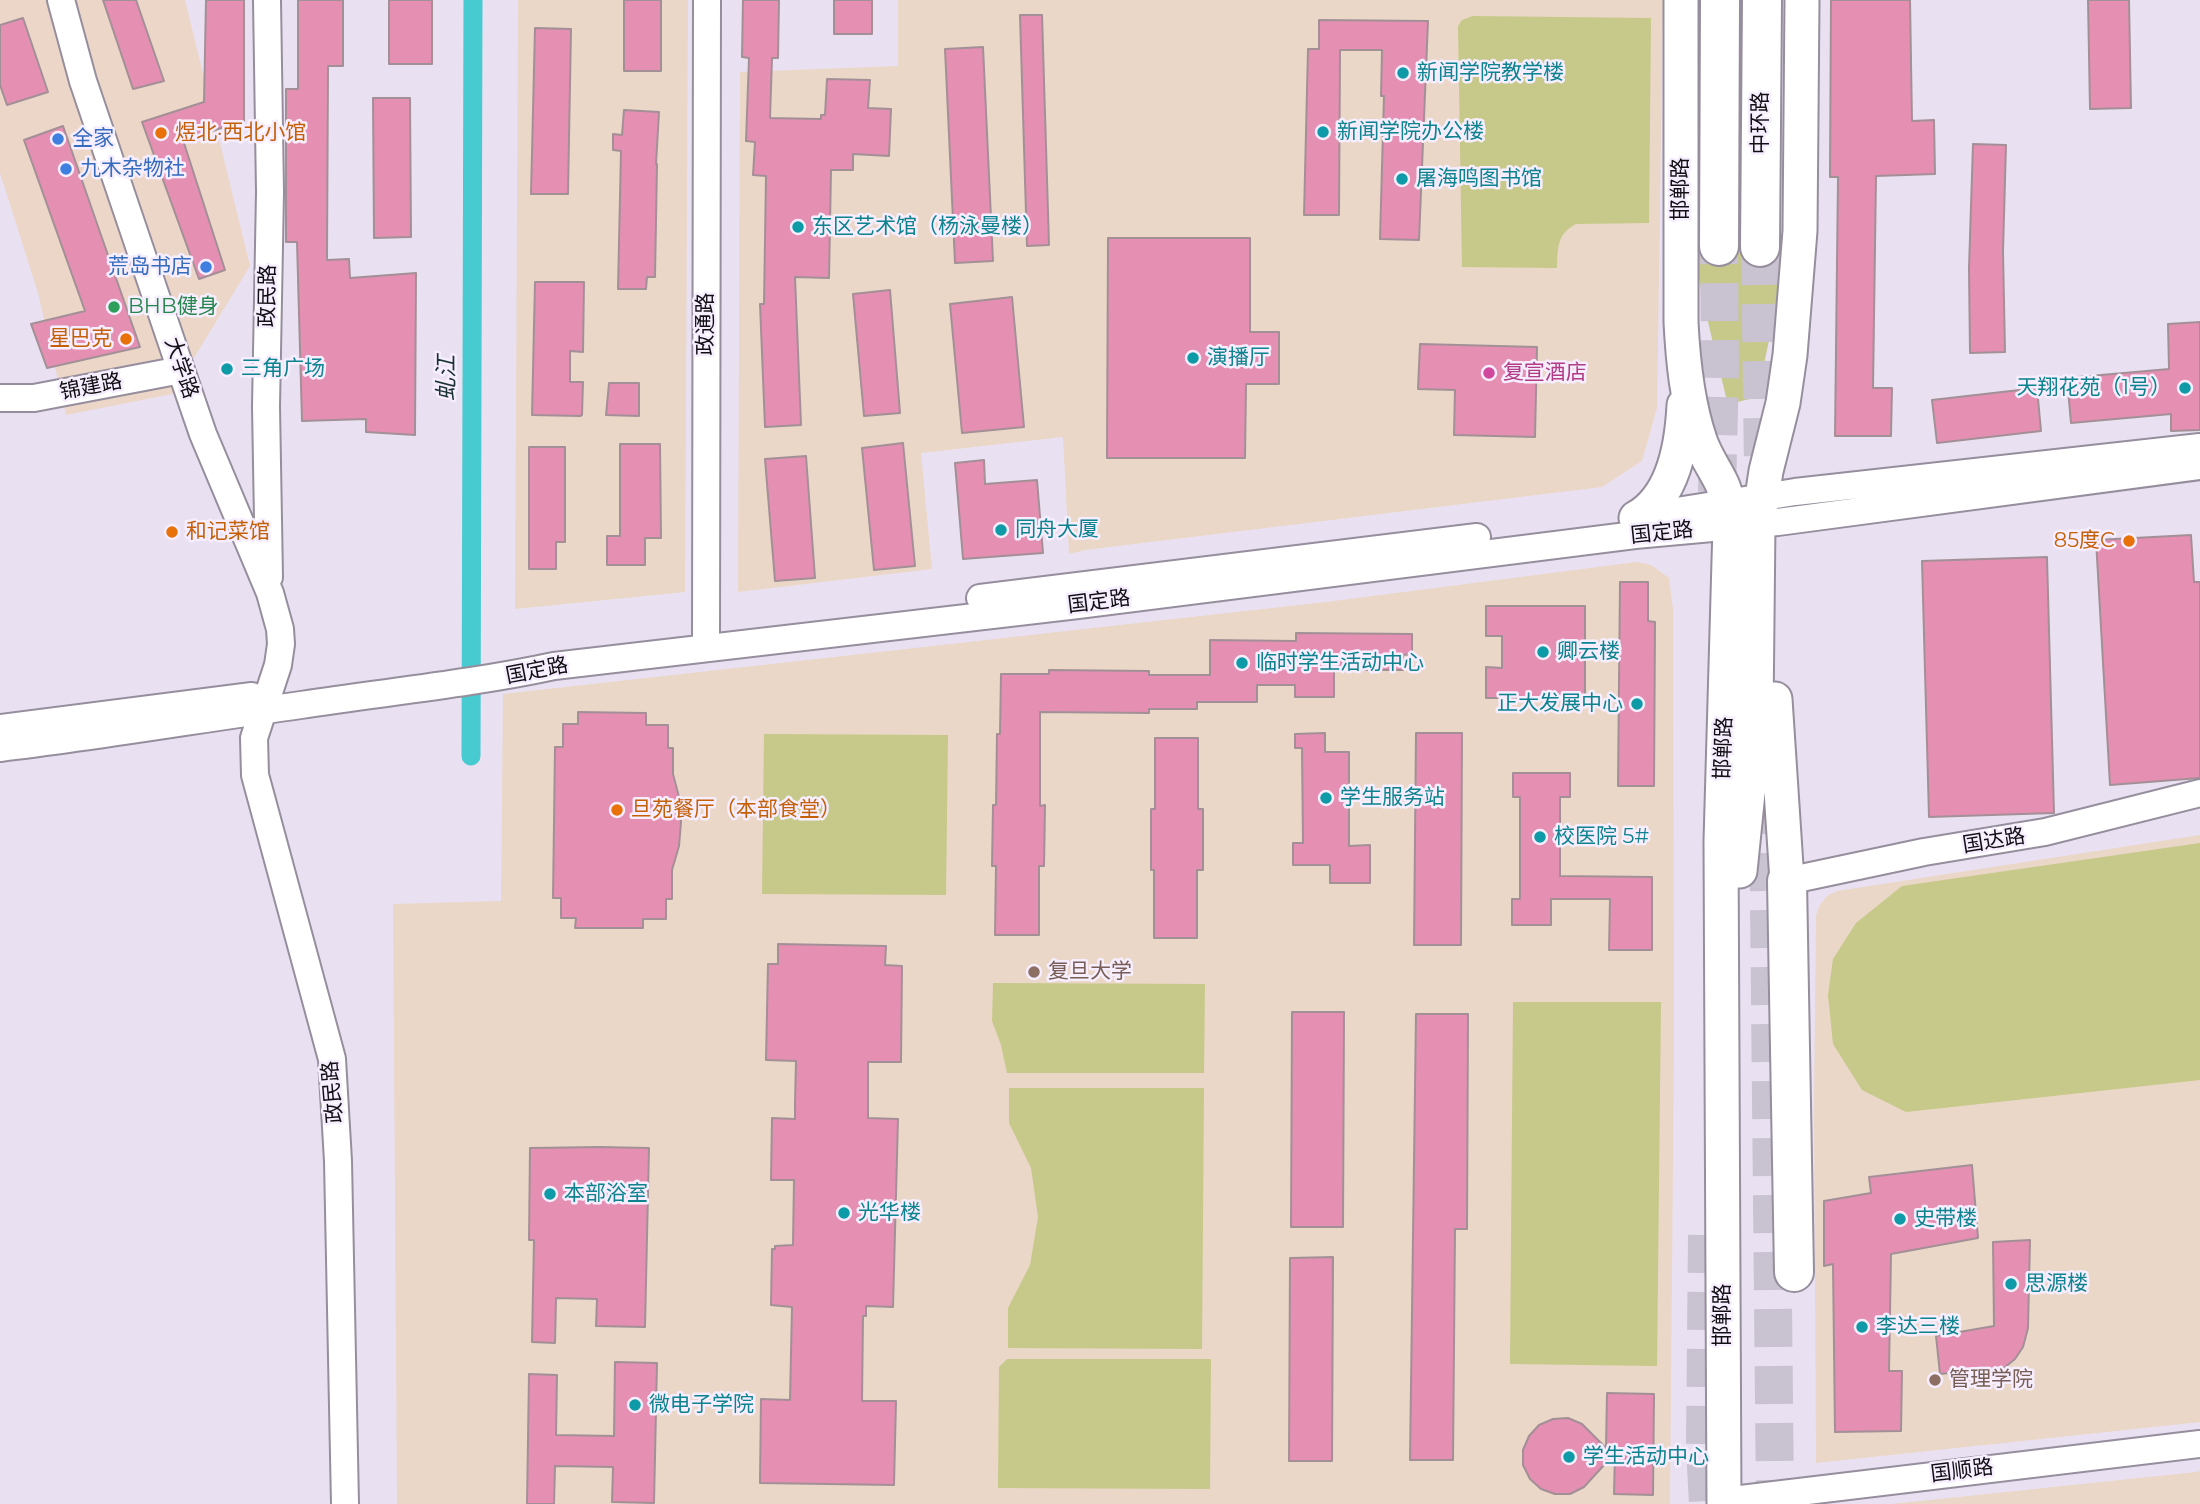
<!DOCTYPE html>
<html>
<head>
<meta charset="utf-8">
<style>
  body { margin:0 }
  canvas { display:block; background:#e9e1f1 }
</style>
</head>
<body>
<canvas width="2200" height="1504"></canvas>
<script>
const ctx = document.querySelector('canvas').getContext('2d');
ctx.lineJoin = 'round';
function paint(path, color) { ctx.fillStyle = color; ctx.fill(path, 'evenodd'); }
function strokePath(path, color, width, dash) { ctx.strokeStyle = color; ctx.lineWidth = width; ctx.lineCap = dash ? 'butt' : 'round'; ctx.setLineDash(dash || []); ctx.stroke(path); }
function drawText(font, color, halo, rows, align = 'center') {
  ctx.font = font + ' Montserrat,"Noto Sans SC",sans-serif'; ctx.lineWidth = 5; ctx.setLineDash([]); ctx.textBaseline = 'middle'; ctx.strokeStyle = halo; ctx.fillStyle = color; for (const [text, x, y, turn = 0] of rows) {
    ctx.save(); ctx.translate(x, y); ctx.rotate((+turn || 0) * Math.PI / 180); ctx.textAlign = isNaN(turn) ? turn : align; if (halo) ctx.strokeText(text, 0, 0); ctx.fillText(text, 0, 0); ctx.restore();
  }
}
paint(new Path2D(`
  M0 0H185L250 266 172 394 66 415 38 293 0 173Z`), '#ebd6c8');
paint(new Path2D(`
  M518 0H688L685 592 515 609Z
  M898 0H1663L1657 408 1642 461 1602 487 1085 550 1069 554 1063 437 921 453 932 569 738 592 740 72 898 66Z
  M1637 562 1651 565 1669 578 1673 610 1674 1039 1670 1504H397L393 904 501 901 503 694 1326 602Z
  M2200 835V1422L1816 1463 1814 1105 1816 915 1820 905 1827 896 1837 891Z
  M2200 1471V1504H1892L2196 1472Z`), '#ead7c7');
paint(new Path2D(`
  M1473 16 1651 18 1649 223 1576 224C1556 234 1558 249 1557 268L1462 267 1458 26 1462 20Z
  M1783 246 1777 301 1759 389 1754 398 1733 403 1726 397 1703 301 1693 247Z
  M764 734 948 735 946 895 762 894Z
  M2200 843V1080L1906 1112 1862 1090 1833 1044 1828 995 1833 959 1856 923 1902 886Z
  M993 983 1205 984 1204 1073H1007L1001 1045 992 1021Z
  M1513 1002H1661L1657 1366 1510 1364Z
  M1009 1088H1204L1202 1349 1008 1348V1308L1030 1265 1038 1217 1031 1168 1009 1123Z
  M1007 1359H1211L1210 1489 998 1488 999 1367Z`), '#c6c989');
strokePath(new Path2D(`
  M471 756 473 0`), '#47cad0', 19);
const building = new Path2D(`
  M103 0H136L164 81 133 89Z
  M206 0H244V121L183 140 225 270 199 279 142 122 204 102Z
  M298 0H343V66H328L327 260 349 259 350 278 416 273 415 435 366 432V419L302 421 297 242H286V89H298Z
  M389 0H432V64H389Z
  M624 0H661V71H624Z
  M743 0H779L778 58H772L770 118 821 119V115H825L827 79 870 80 868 108 891 109 889 156 853 154V170H831L829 278 795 277 801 425 765 427 760 304H764L766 176 753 175 755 142 746 141 749 58 742 57Z
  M834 0H872V34H834Z
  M1831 0H1910L1912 121 1934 120 1935 174 1876 176 1873 388H1892L1891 436H1835L1838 177H1830Z
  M2088 0H2129L2131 108 2090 109Z
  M1020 15H1042L1049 245 1027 246Z
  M23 18 48 92 7 105 0 85V25Z
  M1319 20 1428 21 1419 240 1380 239 1384 96H1381L1382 50H1340L1339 215H1304L1308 49H1319Z
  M535 28 571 29 568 194H531Z
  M983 47 993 261 955 263 945 49Z
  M373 98H410L411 237 374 238Z
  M624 110 659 112 656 164H657L655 277H647L646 289H618L621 151 613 150V134L622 135Z
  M63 126 140 347 47 368 31 324 85 311 24 140Z
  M1973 144 2006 145 2003 251 2005 352 1970 353 1969 268Z
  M1108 238H1250V332H1279V384H1246L1245 458H1107Z
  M535 282H584L583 352 570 351V382H583L582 415 580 416 532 415Z
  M890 290 900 413 864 416 853 294Z
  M1012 297 1024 427 962 433 950 304Z
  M2200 322V430L2171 431V414L2071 423 2067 378 2169 369 2168 324Z
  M1420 344 1537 347 1535 437 1454 435 1455 390 1418 389Z
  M609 383H639V416L606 415Z
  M2037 388 2041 431 1937 443 1932 400Z
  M903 443 915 566 874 570 862 448Z
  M620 444H660L661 538H645V565H607V536H620Z
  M529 447H565V542H556V569H529Z
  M806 456 815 578 775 581 765 459Z
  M984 460 985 484 1037 480 1043 553 963 559 955 463Z
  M2191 535 2194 582H2200V778L2110 785 2096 540Z
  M2047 557 2054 813 1929 817 1922 561Z
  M1620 582H1648V621L1655 622 1654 786H1618Z
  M1486 606H1585V698H1486V667L1502 668V636H1486Z
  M1296 633 1412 634V654L1403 655V670H1334V697H1295V685H1257V702H1197V709H1149V713L1040 712V806L1045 805 1044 866H1039V935H995L996 866H992L993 805H996L997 734H1000L1001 674H1049V670L1149 671V675H1210V640L1296 641Z
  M578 712 646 713V725H668V748H673V774L679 797 681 822 679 846 672 870V899H666V919H643V928H575L576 918H561V898H553L555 747H563V724H578Z
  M1325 733V752H1349V846L1370 845V883H1330V865H1293V843H1303L1302 748H1295V734Z
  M1416 733H1462L1461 945H1414Z
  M1155 738H1198V809H1203V870H1197V938H1154V870H1151V809H1155Z
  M1513 773H1570V797H1560V876L1652 877V950H1609L1610 899H1551V925H1512V899H1520V797H1513Z
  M778 944 886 946 885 965 902 966 901 1062H868V1118L898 1119 893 1307 866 1306V1316H863L862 1401H896L894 1485 760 1483 761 1399 790 1400 792 1307 771 1305 772 1249H775V1246L793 1245 794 1180H771L772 1118 795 1119V1104L796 1061 766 1060 768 964H778Z
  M1292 1012H1344L1343 1227H1291Z
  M1416 1014H1468L1467 1229H1455L1453 1460H1410Z
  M600 1147 649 1148 645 1327 596 1326 597 1299 556 1298 555 1343 532 1342 534 1240H529L530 1148Z
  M1972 1165 1978 1238 1891 1254 1889 1371H1902L1901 1431 1835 1432 1833 1264 1824 1266V1201L1871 1193 1869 1177Z
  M2030 1240 2028 1328 2023 1347 2015 1359 2004 1368 1940 1374 1936 1336 1994 1326 1993 1242Z
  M1333 1257 1332 1461H1289L1290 1258Z
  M615 1362 657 1363 654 1503 612 1502 613 1467 555 1466 554 1504H527L529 1374 557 1375 556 1435 614 1436Z
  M1607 1393 1654 1394 1653 1495 1614 1494 1615 1453 1584 1487 1570 1494H1555L1541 1489 1530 1479 1523 1465V1450L1529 1436 1539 1425 1553 1419 1568 1418 1582 1424 1606 1448Z`);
paint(building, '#e58fb2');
strokePath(building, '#a39097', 2);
strokePath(new Path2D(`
  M1760 247 1763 469
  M1717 492 1720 366 1719 246
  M1768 796 1775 1504
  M1707 1235 1705 1447 1708 1504`), '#c9c2d0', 38, [38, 19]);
const minor = new Path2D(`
  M61 0 83 81 181 370 203 434 270 593 280 629 281 644 278 665 254 738 255 775 332 1059 338 1161 345 1504
  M267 0 270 192 266 406 269 577
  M0 398H34L181 370
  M1633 518 1795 492 2200 447
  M980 598 1477 537
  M706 648 707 0
  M0 728 252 696
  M0 748C101 736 200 719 301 705 385 692 470 684 554 666L1078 605 1635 535 1778 522 2200 466
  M1787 881 1924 852 2045 832 2200 793
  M1724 1501 2200 1444`);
const major = new Path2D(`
  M1681 0V322C1683 362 1687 402 1700 440 1705 456 1715 469 1722 484 1728 497 1729 511 1730 526L1721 841 1724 1504
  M1636 518C1674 497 1682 445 1684 405
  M1775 699 1787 881
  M1740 871 1756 714 1758 524 1766 471 1783 403 1790 355 1800 231 1802 0`);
const highway = new Path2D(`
  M1719 246 1720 0
  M1760 247 1762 0
  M1787 881 1794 1272`);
strokePath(minor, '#968e9d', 30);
strokePath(major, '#968e9d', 37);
strokePath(highway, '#968e9d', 42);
strokePath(minor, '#fff', 26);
strokePath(major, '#fff', 33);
strokePath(highway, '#fff', 38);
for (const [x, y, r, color] of [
  [1403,73,7,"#0f9aa8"],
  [1323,132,7,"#0f9aa8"],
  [161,133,7,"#e8710a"],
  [58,139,7,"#3f7fe0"],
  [66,169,7,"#3f7fe0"],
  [1402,179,7,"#0f9aa8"],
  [798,227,7,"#0f9aa8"],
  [206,267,7,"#3f7fe0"],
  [114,307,7,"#2e9e5b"],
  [126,339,7,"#e8710a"],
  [1193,358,7,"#0f9aa8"],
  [227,369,7,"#0f9aa8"],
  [1489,373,7,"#d1479c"],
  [2185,388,7,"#0f9aa8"],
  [1001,530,7,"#0f9aa8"],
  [172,532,7,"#e8710a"],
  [2129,541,7,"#e8710a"],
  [1543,652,7,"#0f9aa8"],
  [1242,663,7,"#0f9aa8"],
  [1637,704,7,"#0f9aa8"],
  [1326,798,7,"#0f9aa8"],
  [617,810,7,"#e8710a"],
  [1540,837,7,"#0f9aa8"],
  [1034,972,7,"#8d6e63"],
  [550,1194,7,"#0f9aa8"],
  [844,1213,7,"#0f9aa8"],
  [1900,1219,7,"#0f9aa8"],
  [2011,1284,7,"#0f9aa8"],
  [1862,1327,7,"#0f9aa8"],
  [1935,1380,7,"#8d6e63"],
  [635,1405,7,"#0f9aa8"],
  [1569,1457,7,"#0f9aa8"]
]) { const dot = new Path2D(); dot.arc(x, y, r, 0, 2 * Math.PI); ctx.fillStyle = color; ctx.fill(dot); strokePath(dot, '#f6eefe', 2.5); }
drawText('21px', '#0d838f', '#f6eefe', [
  ["新闻学院教学楼",1417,73],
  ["新闻学院办公楼",1337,132],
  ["屠海鸣图书馆",1416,179],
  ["东区艺术馆（杨泳曼楼）",812,227],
  ["演播厅",1207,358],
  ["三角广场",241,369],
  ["天翔花苑（1号）",2171,388,"right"],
  ["同舟大厦",1015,530],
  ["卿云楼",1557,652],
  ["临时学生活动中心",1256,663],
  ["正大发展中心",1623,704,"right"],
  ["学生服务站",1340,798],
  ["校医院 5#",1554,837],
  ["本部浴室",564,1194],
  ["光华楼",858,1213],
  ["史带楼",1914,1219],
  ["思源楼",2025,1284],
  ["李达三楼",1876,1327],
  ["微电子学院",649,1405],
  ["学生活动中心",1583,1457]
], 'left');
drawText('21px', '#120f14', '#f6eefe', [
  ["中环路",1761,123,-90],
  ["邯郸路",1681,189,-90],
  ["政民路",268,296,-89],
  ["政通路",706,324,-90],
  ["大学路",181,368,71],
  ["锦建路",91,387,-11],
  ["国定路",1662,533,-6],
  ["国定路",1099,602,-7],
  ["国定路",537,671,-11],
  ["邯郸路",1724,748,-88],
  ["国达路",1994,841,-9],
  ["政民路",333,1092,-95],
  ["邯郸路",1723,1315,-90],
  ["国顺路",1962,1471,-7]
]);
drawText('21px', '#c56008', '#f6eefe', [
  ["煜北·西北小馆",175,133],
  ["星巴克",112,339,"right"],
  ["和记菜馆",186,532],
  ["85度C",2115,541,"right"],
  ["旦苑餐厅（本部食堂）",631,810]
], 'left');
drawText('21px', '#366cbe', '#f6eefe', [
  ["全家",72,139],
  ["九木杂物社",80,169],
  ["荒岛书店",192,267,"right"]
], 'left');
drawText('21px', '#27864d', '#f6eefe', [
  ["BHB健身",128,307]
], 'left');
drawText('21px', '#b23c85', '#f6eefe', [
  ["复宣酒店",1503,373]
], 'left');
drawText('21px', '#785e54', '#f6eefe', [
  ["复旦大学",1048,972],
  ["管理学院",1949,1380]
], 'left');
drawText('italic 23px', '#1a3132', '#f6eefe', [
  ["虬江",447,378,-90]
]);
</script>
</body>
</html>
